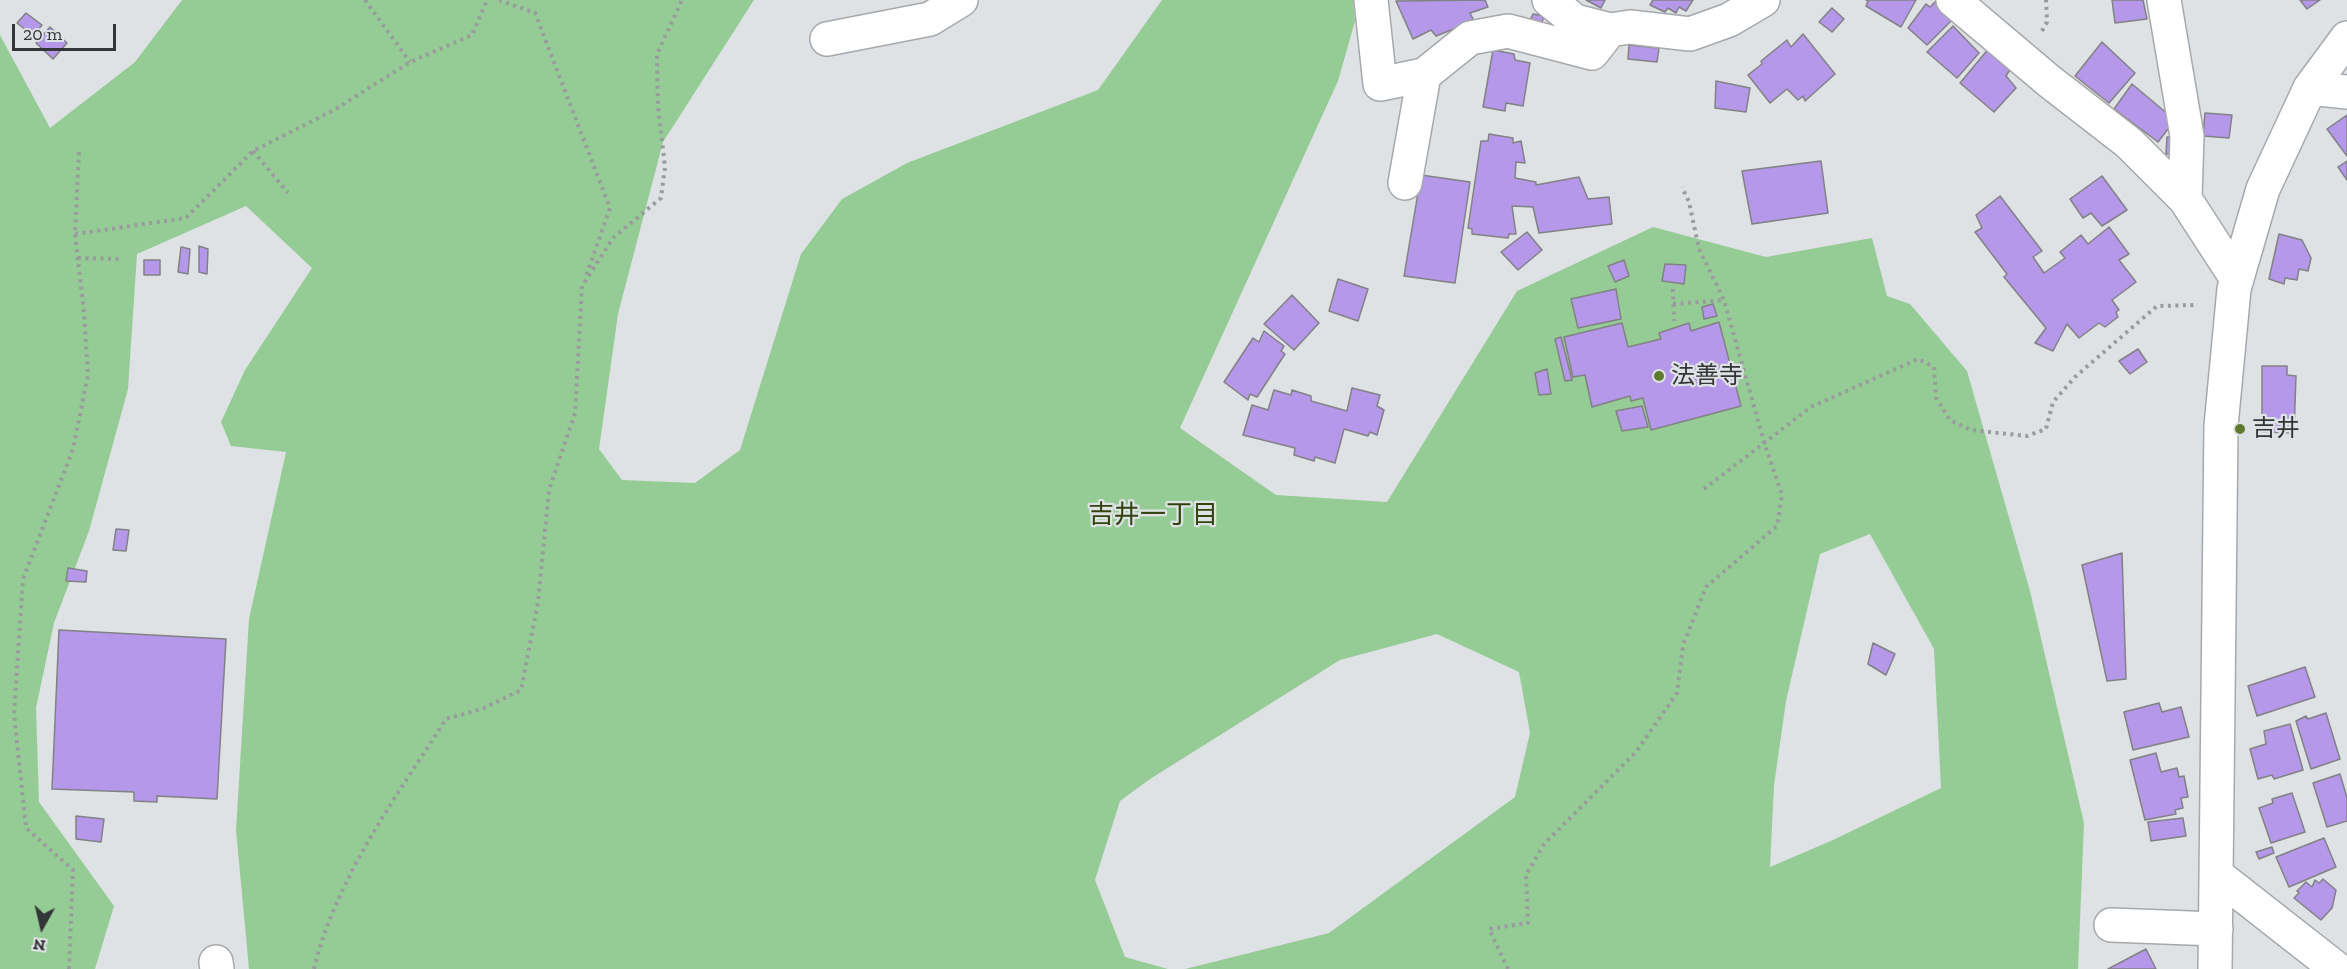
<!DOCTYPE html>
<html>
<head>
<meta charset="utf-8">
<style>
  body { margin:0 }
  #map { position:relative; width:2347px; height:969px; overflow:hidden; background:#dee2e5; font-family:"Zilla Slab",serif }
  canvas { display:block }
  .north { position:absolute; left:12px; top:897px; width:60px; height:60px; -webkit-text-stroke:4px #dee2e5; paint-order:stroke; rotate:188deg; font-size:16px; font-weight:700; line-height:24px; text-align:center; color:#343536 }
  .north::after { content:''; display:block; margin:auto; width:21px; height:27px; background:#343536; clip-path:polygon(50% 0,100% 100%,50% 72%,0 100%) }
  .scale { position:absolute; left:12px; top:24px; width:104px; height:27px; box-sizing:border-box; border:3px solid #343536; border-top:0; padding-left:8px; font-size:18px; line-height:21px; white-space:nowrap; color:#343536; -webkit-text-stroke:4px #dee2e5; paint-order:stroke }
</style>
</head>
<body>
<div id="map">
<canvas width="2347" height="969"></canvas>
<div class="north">N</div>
<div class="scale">20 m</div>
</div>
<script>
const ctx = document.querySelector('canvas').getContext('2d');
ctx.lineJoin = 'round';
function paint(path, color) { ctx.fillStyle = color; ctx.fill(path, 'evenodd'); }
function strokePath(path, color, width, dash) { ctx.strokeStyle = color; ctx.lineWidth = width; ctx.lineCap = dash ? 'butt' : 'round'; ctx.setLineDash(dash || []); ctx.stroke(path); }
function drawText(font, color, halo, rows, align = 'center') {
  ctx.font = font + ' "Zilla Slab","Noto Sans JP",serif'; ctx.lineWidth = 4.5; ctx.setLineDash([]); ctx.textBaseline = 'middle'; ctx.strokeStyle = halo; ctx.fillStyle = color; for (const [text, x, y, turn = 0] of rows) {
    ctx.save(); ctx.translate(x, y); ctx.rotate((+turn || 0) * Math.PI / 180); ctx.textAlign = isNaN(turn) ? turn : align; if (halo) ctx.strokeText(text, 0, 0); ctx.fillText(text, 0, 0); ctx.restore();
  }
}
paint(new Path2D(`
  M182 0H754L663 142 618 314 599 449 622 480 695 483 740 450 801 254 842 199 907 163 1098 90 1162 0H1353L1355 21 1338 81 1180 428 1276 495 1387 502 1517 291 1653 227 1766 257 1872 238 1887 296 1910 304 1967 371 2030 591 2084 823 2078 969H1185L1329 933 1515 797 1530 733 1519 672 1437 634 1340 660 1150 779 1120 801 1095 880 1125 957 1168 969H249L236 830 249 619 286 452 231 446 221 422 245 370 312 268 246 206 137 254 128 389 89 531 54 623 36 708 39 802 114 906 95 969H0V35L50 128 135 62ZM1870 534 1934 649 1941 788 1833 840 1770 867 1774 785 1786 701 1820 554Z`), '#95cc95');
const building = new Path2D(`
  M1485 0 1488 7 1470 13 1474 21 1436 36 1431 30 1413 39 1396 1Z
  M1586 0H1605L1601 8Z
  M1653 0H1693L1686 11 1679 7 1676 13 1668 8 1665 12 1650 5Z
  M1866 0H1916L1901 27 1866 6 1868 1Z
  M2112 0H2143L2147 19 2115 23Z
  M2300 0H2320L2307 9Z
  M1935 2 1954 18 1927 45 1908 28 1926 4 1930 7Z
  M1832 8 1844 19 1832 32 1819 22Z
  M26 13 42 25 33 36 17 23Z
  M1533 14 1544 16 1541 25 1530 20Z
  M1953 26 1979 53 1957 78 1927 52Z
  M50 27 67 43 53 59 36 43Z
  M1803 34 1835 74 1805 101 1803 96 1798 100 1787 89 1770 103 1748 75 1762 64 1761 61 1787 40 1791 47Z
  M2102 42 2135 73 2109 103 2075 76Z
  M1629 45 1659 48 1657 62 1628 59Z
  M1990 47 2011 68 2006 76 2016 88 1994 112 1960 83Z
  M1493 50 1514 54 1515 60 1530 63 1523 106 1506 103 1505 111 1483 107Z
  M1716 81 1750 88 1746 112 1715 108Z
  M2132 84 2175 120 2158 142 2114 109Z
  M2205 113 2232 115 2229 138 2203 136Z
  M2347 115V156L2327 129Z
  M1489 134 1513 138V143L1521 141 1525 163 1516 162 1515 178 1536 182V185L1579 177 1588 199 1609 197 1612 224 1539 233 1533 207 1512 206 1516 234H1509L1508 238 1472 234V229L1468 228 1481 141H1488Z
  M2167 137H2177L2176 153 2166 154Z
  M1821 161 1828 213 1752 224 1742 171Z
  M2347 161V180L2338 167Z
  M1421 175 1470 182 1455 283 1404 276Z
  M2102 176 2127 210 2102 226 2091 213 2083 218 2070 199Z
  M2000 196 2042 251 2033 257 2044 273 2065 258 2060 252 2081 235 2088 244 2109 227 2129 254 2119 260 2136 282 2112 300 2119 310 2116 312 2118 317 2105 327 2099 323 2079 338 2067 324 2053 351 2035 343 2046 328 2004 277 2007 274 1975 232 1982 228 1976 215Z
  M1527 232 1542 250 1518 270 1501 252Z
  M2279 234 2302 240 2311 258 2308 271 2299 269 2297 280 2285 278 2284 284 2269 279Z
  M199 246 208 249 207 274 199 272Z
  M181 247 190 249 188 274 178 272Z
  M144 260H160V275H144Z
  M1624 260 1629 276 1615 282 1608 266Z
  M1665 264 1686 265 1684 284 1662 281Z
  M1338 279 1368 289 1358 321 1329 311Z
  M1616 289 1621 319 1578 328 1571 299Z
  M1292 295 1319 323 1294 350 1264 324Z
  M1713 304 1717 316 1704 319 1702 307Z
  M1719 322 1741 406 1651 430 1643 398 1631 401 1630 396 1592 407 1585 375 1573 377 1564 337 1622 323 1628 347 1661 339 1659 333 1689 323 1691 331Z
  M1264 331 1284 346 1281 351 1285 354 1257 397 1250 394 1248 400 1224 382 1253 338 1259 342Z
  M1561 337 1572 380 1565 381 1555 339Z
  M2138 349 2147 362 2130 374 2119 361Z
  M2262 366H2287V375L2296 376 2294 433 2262 432Z
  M1547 369 1551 394 1539 395 1535 373Z
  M1352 388 1380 395 1377 406 1384 410 1377 435 1370 432 1368 436 1344 429 1335 463 1315 457 1314 461 1294 455 1295 448 1243 435 1252 405 1268 410 1274 390 1291 395 1292 390 1311 396V401L1347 411Z
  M1642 406 1648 427 1622 431 1616 411Z
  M116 529 129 530 126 551 113 550Z
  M2122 553 2126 679 2107 681 2082 565Z
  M68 568 87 571 86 582 66 581Z
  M59 630 226 639 217 799 157 796V802L134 801V792L52 789Z
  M1873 643 1895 654 1886 675 1868 664Z
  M2305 667 2315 697 2257 716 2248 686Z
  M2159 703 2162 712 2181 707 2189 737 2133 750 2124 712Z
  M2326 713 2340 759 2311 769 2296 721 2306 716 2308 719Z
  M2290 724 2303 770 2274 779 2272 775 2258 779 2250 749 2266 744 2264 731Z
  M2156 753 2161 772 2177 768 2179 777 2184 776 2188 797 2181 798 2183 808 2175 810 2176 814 2145 820 2130 760Z
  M2340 774 2347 798V821L2327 827 2313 783Z
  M2292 793 2305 832 2271 843 2259 808 2273 803 2272 799Z
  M76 816 104 819 101 842 76 839Z
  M2183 818 2186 836 2151 841 2148 822Z
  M2324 838 2336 867 2289 887 2276 857Z
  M2272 847 2274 853 2259 859 2256 852Z
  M2323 879 2336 890 2332 908 2321 920 2294 898 2299 893 2297 891 2306 882 2312 887 2315 880 2319 883Z
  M2146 949 2156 969H2108Z`);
paint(building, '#b598e9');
strokePath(building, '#828184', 1.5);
const minor = new Path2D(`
  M1371 0 1380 84 1424 75 1470 38 1508 31 1592 53 1610 30
  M1549 0 1575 21 1610 30 1630 27 1690 34 1729 20 1763 0
  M1953 0 2049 81 2129 143 2185 199 2237 279
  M2164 0 2187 136 2185 199
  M827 39 930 19 961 0
  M2310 88 2347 92
  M1405 183 1424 75
  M2217 875 2337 969
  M2111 925 2216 929
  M216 962 217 969
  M2215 969 2221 426 2234 289 2263 189 2310 88 2347 38`);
strokePath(minor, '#a6a9ac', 36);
strokePath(new Path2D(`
  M365 0 410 62
  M499 0 535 13 610 208 585 279
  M2042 31 2047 22 2046 0
  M253 151 288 193
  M75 234 186 218 253 151 334 110 410 62 472 35 487 0
  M78 258 122 259
  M1673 289 1674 321
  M1673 304 1724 300
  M1704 489 1811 407 1918 359 1934 367 1936 398 1950 420 1971 430 2027 436 2046 429 2053 402 2075 377 2157 306 2198 305
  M69 969 73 870 26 828 14 714 23 579 73 449 88 375 84 312 75 234 79 151
  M314 969C336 878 396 797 446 719L482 709 521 690 538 602 549 490 575 413 582 286 613 238 661 198 665 167 658 107 657 54 682 0
  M1508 969 1489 929 1528 923 1526 875 1544 844 1636 752 1677 693 1683 645 1706 587 1777 526 1782 495 1764 442 1724 300 1699 249 1689 202 1682 187`), '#999b9d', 4, [3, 4.5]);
strokePath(minor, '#fff', 33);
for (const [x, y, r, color] of [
  [1659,376,6,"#617b2e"],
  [2240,429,6,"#617b2e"]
]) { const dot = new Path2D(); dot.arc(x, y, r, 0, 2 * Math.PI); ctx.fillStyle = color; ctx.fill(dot); strokePath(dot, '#dee2e5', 2); }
drawText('24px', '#343536', '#dee2e5', [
  ["法善寺",1671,376],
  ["吉井",2252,429]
], 'left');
drawText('26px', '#32430d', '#dee2e5', [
  ["吉井一丁目",1153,516]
]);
</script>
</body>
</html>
